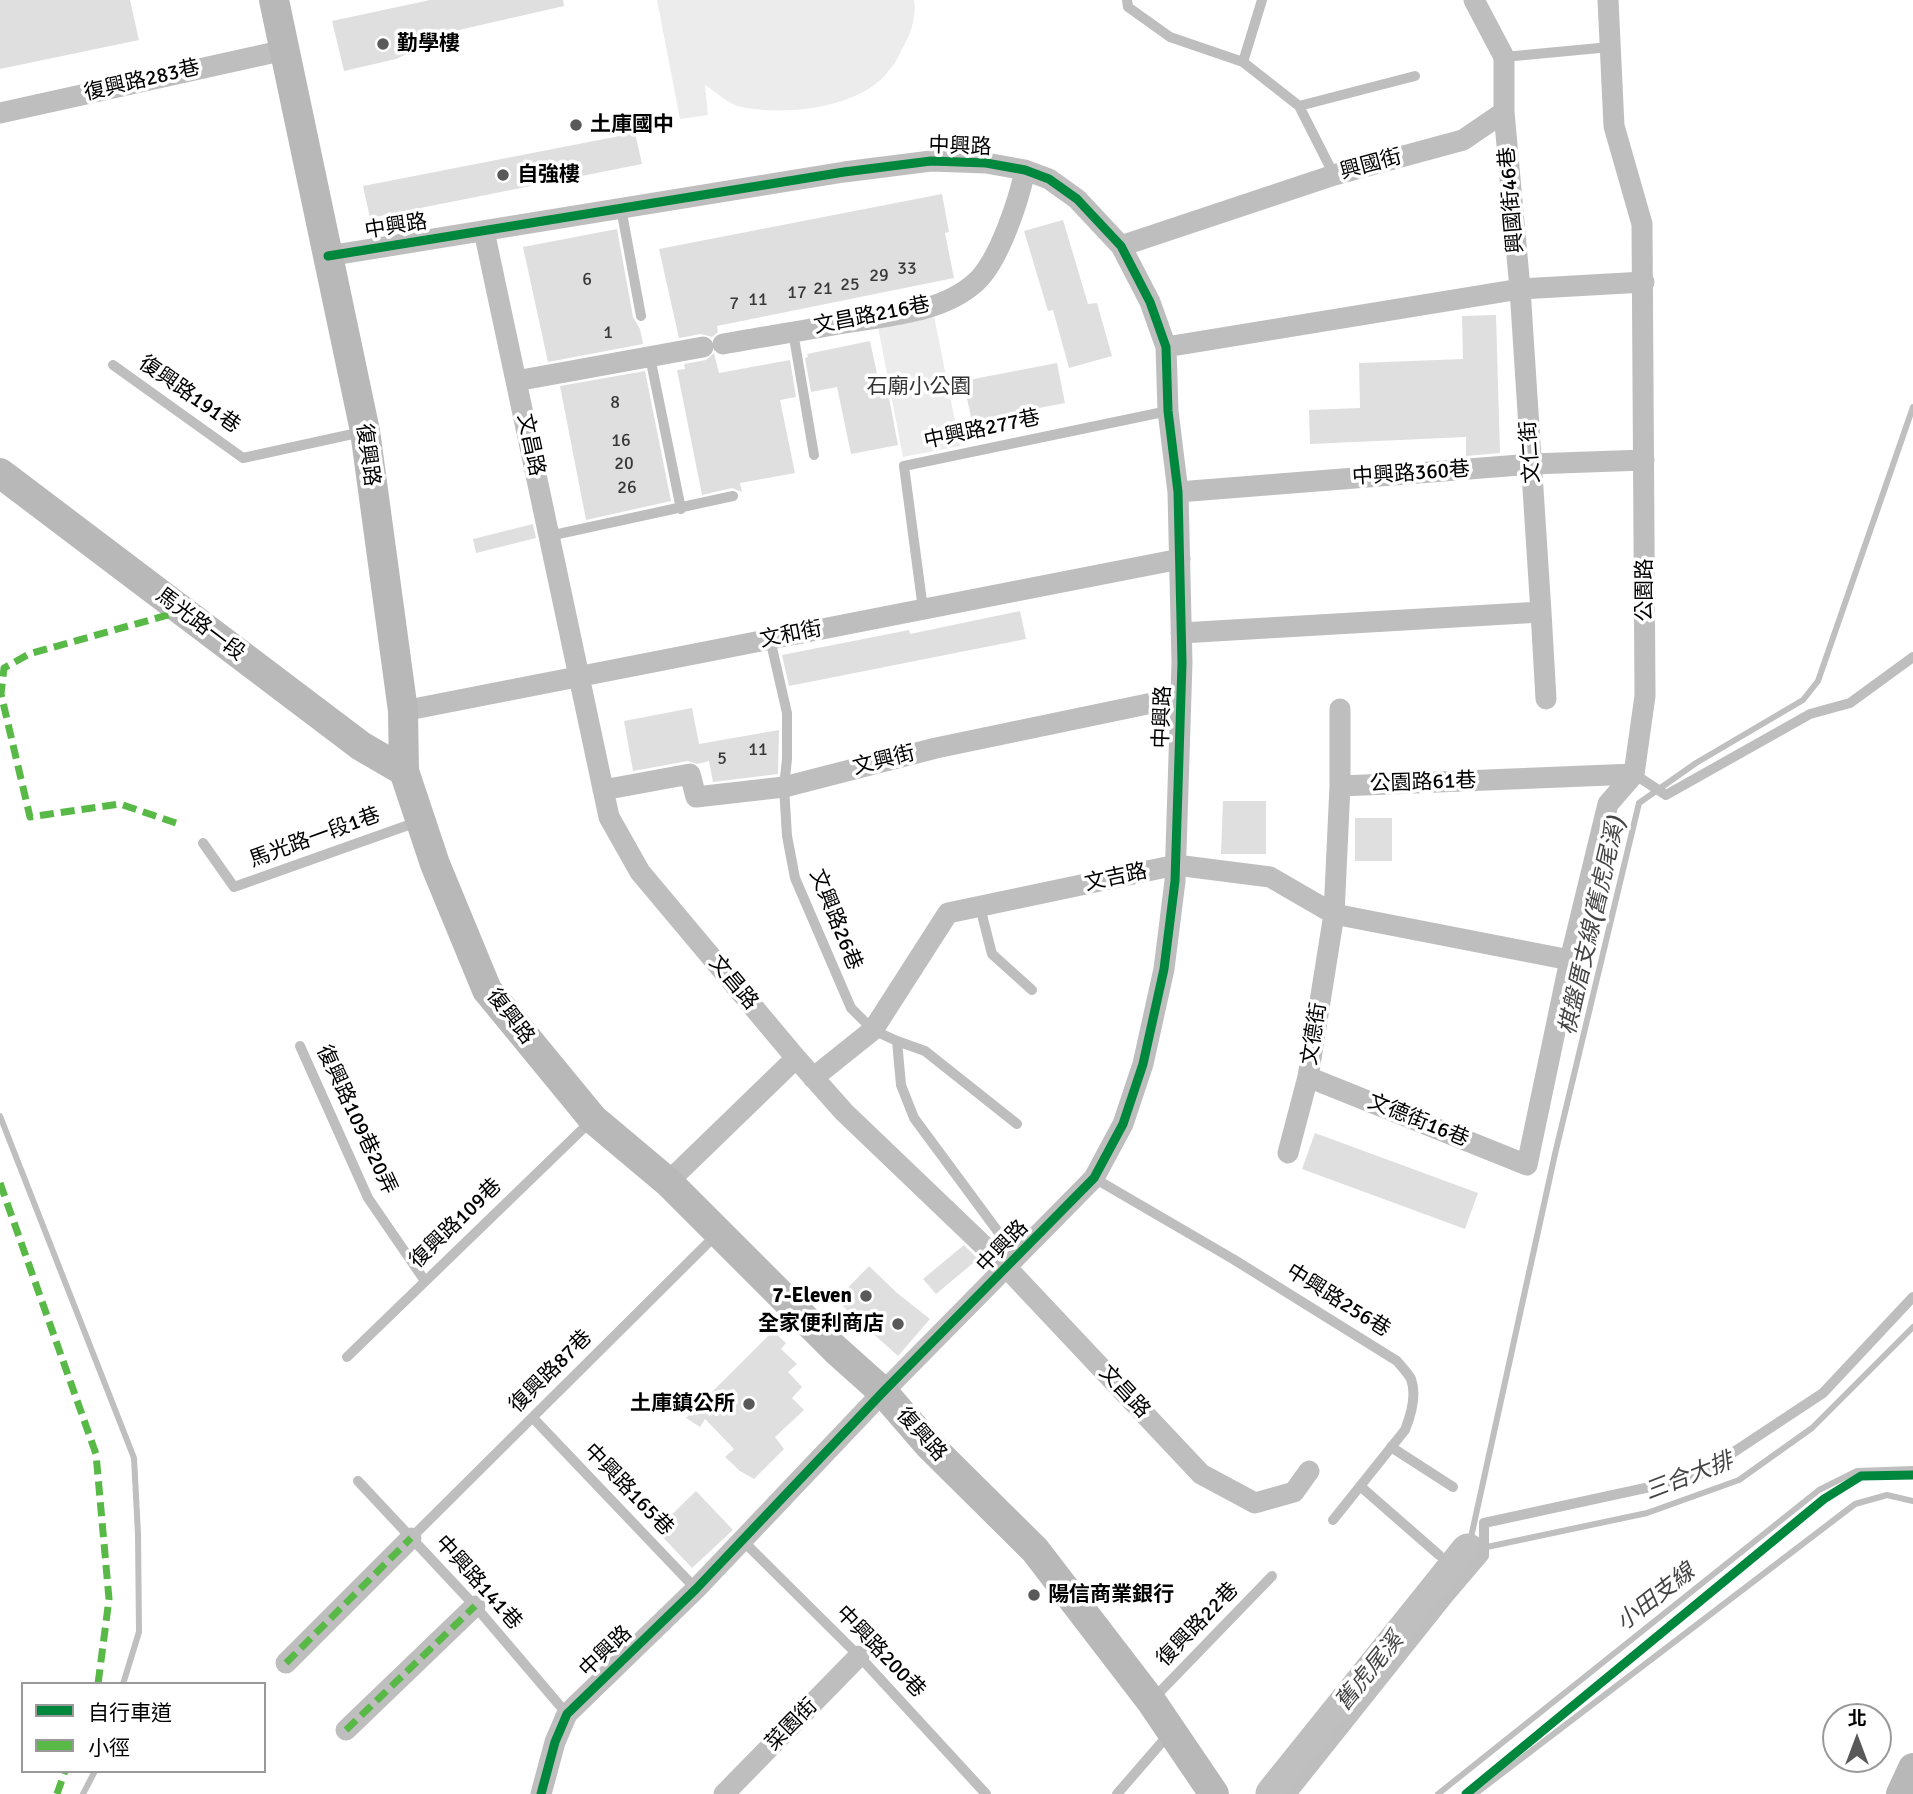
<!DOCTYPE html>
<html>
<head>
<meta charset="utf-8">
<style>
  body { margin:0 }
  #map { position:relative; width:1913px; height:1794px; overflow:hidden; background:#fff; font-family:Signika,"Noto Sans TC",sans-serif }
  canvas { display:block }
  .legend { position:absolute; left:21px; top:1682px; width:245px; height:91px; box-sizing:border-box; background:#fff; border:2px solid #999; margin:0; padding:9px 12px; list-style:none; font-size:21px; color:#000 }
  .legend li { display:flex; align-items:center; gap:14px; height:35px }
  .legend b { width:35px; border:2px solid #999 }
  .north { position:absolute; left:1822px; top:1703px; width:70px; height:70px; box-sizing:border-box; background:#fff; border:2px solid #999; border-radius:50%; rotate:0deg; font-size:19px; font-weight:700; line-height:28px; text-align:center; color:#000 }
  .north::after { content:''; display:block; margin:auto; width:24px; height:32px; background:#595959; clip-path:polygon(50% 0,100% 100%,50% 72%,0 100%) }
</style>
</head>
<body>
<div id="map">
<canvas width="1913" height="1794"></canvas>
<ul class="legend">
<li><b style="height:9px;background:#00873e"></b>自行車道</li>
<li><b style="height:9px;background:#58b947"></b>小徑</li>
</ul>
<div class="north">北</div>
</div>
<script>
const ctx = document.querySelector('canvas').getContext('2d');
ctx.lineJoin = 'round';
function paint(path, color) { ctx.fillStyle = color; ctx.fill(path, 'evenodd'); }
function strokePath(path, color, width, dash) { ctx.strokeStyle = color; ctx.lineWidth = width; ctx.lineCap = dash ? 'butt' : 'round'; ctx.setLineDash(dash || []); ctx.stroke(path); }
function drawText(font, color, halo, rows, align = 'center') {
  ctx.font = font + ' Signika,"Noto Sans TC",sans-serif'; ctx.lineWidth = 7; ctx.setLineDash([]); ctx.textBaseline = 'middle'; ctx.strokeStyle = halo; ctx.fillStyle = color; for (const [text, x, y, turn = 0] of rows) {
    ctx.save(); ctx.translate(x, y); ctx.rotate((+turn || 0) * Math.PI / 180); ctx.textAlign = isNaN(turn) ? turn : align; if (halo) ctx.strokeText(text, 0, 0); ctx.fillText(text, 0, 0); ctx.restore();
  }
}
paint(new Path2D(`
  M657 0H914C917 17 910 36 901 51 898 57 895 64 890 69 862 109 785 116 741 107 729 105 715 91 705 85L708 115 680 119Z
  M934 316 960 446 903 457 878 327Z`), '#ececec');
strokePath(new Path2D(`
  M1913 407 1818 681 1803 700 1696 763 1639 803 1555 1154 1468 1551 1647 1513 1739 1480 1812 1428 1913 1327
  M0 1116 134 1458 138 1534 139 1632 123 1684
  M83 1794 95 1771
  M1438 1794 1819 1490 1857 1471 1913 1469
  M1475 1794 1855 1504 1887 1495 1913 1501`), '#bfbfbf', 6);
strokePath(new Path2D(`
  M1273 1794 1468 1551`), '#bfbfbf', 35);
paint(new Path2D(`
  M0 0H130L139 40 0 69Z
  M430 0H563L564 6 459 30 396 59 344 71 332 21Z
  M635 133 642 164 370 218 363 186Z
  M942 194 949 232 945 233 954 278 717 326 718 332 712 337 701 334 679 338 659 249Z
  M1063 220 1088 304 1097 303 1112 356 1069 368 1053 310 1048 311 1024 231Z
  M617 229 633 317 640 329 643 344 548 362 523 247Z
  M1496 315 1500 453 1466 456V437L1310 444 1309 410 1360 408 1359 363 1463 359 1462 316Z
  M870 341 879 383 886 382 898 445 851 454 837 387 811 392 805 358 808 357 807 354Z
  M714 353 719 373 790 360 796 397 780 400 795 473 740 483 742 492 732 488 702 495 677 370 685 369 684 364 706 360Z
  M1057 363 1065 403 972 421 963 381Z
  M645 371 671 501 586 520 560 386Z
  M533 524 536 538 476 553 473 539Z
  M1020 611 1026 639 789 686 782 655 909 630 910 634Z
  M692 708 699 744 779 730 778 774 713 782 709 761 697 764 688 761 633 771 624 721Z
  M1223 801H1266V854H1221Z
  M1355 818H1392V861H1355Z
  M1315 1133 1478 1193 1465 1229 1302 1169Z
  M964 1245 978 1259 936 1294 923 1279Z
  M869 1266 897 1293 930 1319 898 1356 836 1300Z
  M773 1331 786 1343 781 1349 797 1364 788 1372 802 1387 792 1398 804 1410 775 1437 784 1449 754 1479 740 1471 725 1457 734 1449 705 1419 700 1427 686 1418Z
  M696 1491 733 1530 692 1568 656 1530Z`), '#dfdfdf');
strokePath(new Path2D(`
  M1127 0 1128 7 1170 37 1243 62 1299 106 1334 175
  M1504 57 1610 47
  M1243 62 1262 0
  M1299 106 1415 76
  M621 208 641 316
  M793 332 814 455
  M650 357 681 509
  M113 365 243 458 362 432
  M549 536 733 496
  M923 609 904 466 1168 411
  M770 639 787 713V759L784 787 787 836 795 878 851 1008 873 1030 897 1041
  M1634 774 1666 795 1810 714 1850 703 1913 657
  M203 843 234 887 417 822
  M980 907 992 954 1032 990
  M300 1046 368 1198 425 1281
  M1094 1178 1233 1259 1397 1361C1401 1366 1408 1373 1411 1379 1417 1395 1411 1415 1405 1430L1333 1520
  M1006 1265 1002 1237 914 1118 901 1085 897 1041 925 1051 1017 1124
  M347 1357 591 1121
  M533 1418 696 1589
  M1391 1447 1453 1487
  M358 1481 475 1606 567 1714
  M1360 1486 1439 1555
  M411 1538 717 1234
  M742 1540 859 1656 986 1794
  M1153 1699 1272 1576
  M1117 1794 1169 1734
  M1292 1794 1450 1596 1484 1556V1523L1696 1477 1823 1393 1913 1297`), '#bebebe', 10);
strokePath(new Path2D(`
  M0 113 285 50
  M484 231 609 817 640 872 796 1058 844 1112 1007 1268 1201 1474 1255 1503 1294 1492 1309 1471
  M1121 246 1334 175 1463 140 1504 112V57L1474 0
  M328 256 844 172 931 161 986 163 1025 170 1049 179 1077 199 1121 246 1150 302 1166 347 1168 411 1178 492 1182 663 1175 881 1164 969 1143 1064 1123 1124 1094 1178 883 1392 696 1589 567 1714 555 1742 541 1794
  M723 344C762 337 801 331 839 324 884 316 941 314 976 282 999 261 1019 200 1025 170
  M1166 347 1520 289 1644 282
  M516 381 703 347
  M1178 492 1532 464 1644 460
  M1541 612 1546 699
  M1181 633 1541 612 1520 289 1504 112
  M1340 709V786
  M403 711 1180 559
  M603 790 690 774 696 797 784 787 936 748 1181 697
  M1308 1077 1527 1165 1570 960 1608 804 1634 774 1645 696 1642 224 1614 126 1608 0
  M813 1078 873 1030 948 913 1176 865 1270 877 1334 914 1570 960
  M1288 1153 1308 1077 1334 914 1340 786 1634 774
  M668 1182 796 1058
  M286 1663 411 1538
  M346 1730 475 1606
  M724 1794 859 1656`), '#bebebe', 21);
strokePath(new Path2D(`
  M274 0 365 431 403 711 404 771 435 864 487 990 593 1119 668 1182 836 1350 883 1392 928 1444 1035 1550 1151 1701 1214 1794
  M0 473 361 746 404 771
  M1901 1794 1913 1768`), '#b8b8b8', 30);
strokePath(new Path2D(`
  M176 823 120 804 30 817 1 694 4 668 29 654 182 611
  M0 1183 96 1454 109 1599 98 1684
  M286 1663 411 1538
  M346 1730 475 1606
  M57 1794 65 1771`), '#58b947', 7, [14, 7]);
strokePath(new Path2D(`
  M328 256 844 172 931 161 986 163 1025 170 1049 179 1077 199 1121 246 1150 302 1166 347 1168 411 1178 492 1182 663 1175 881 1164 969 1143 1064 1123 1124 1094 1178 883 1392 696 1589 567 1714 555 1742 541 1794
  M1466 1794 1824 1499 1861 1476 1913 1475`), '#00873e', 9);
for (const [x, y, r, color] of [
  [383,44,7,"#595959"],
  [576,125,7,"#595959"],
  [503,175,7,"#595959"],
  [866,1296,7,"#595959"],
  [898,1324,7,"#595959"],
  [749,1404,7,"#595959"],
  [1034,1595,7,"#595959"]
]) { const dot = new Path2D(); dot.arc(x, y, r, 0, 2 * Math.PI); ctx.fillStyle = color; ctx.fill(dot); strokePath(dot, '#fff', 2.5); }
drawText('18px', '#383838', null, [
  ["33",907,269],
  ["29",879,276],
  ["6",587,280],
  ["25",850,285],
  ["21",823,289],
  ["17",797,293],
  ["11",758,300],
  ["7",734,304],
  ["1",608,333],
  ["8",615,403],
  ["16",621,441],
  ["20",624,464],
  ["26",627,488],
  ["11",758,750],
  ["5",722,759]
]);
drawText('bold 21px', '#000', '#fff', [
  ["勤學樓",397,44],
  ["土庫國中",590,125],
  ["自強樓",517,175],
  ["7-Eleven",852,1296,"right"],
  ["全家便利商店",884,1324,"right"],
  ["土庫鎮公所",735,1404,"right"],
  ["陽信商業銀行",1048,1595]
], 'left');
drawText('21px', '#000', '#fff', [
  ["復興路283巷",142,81,-13],
  ["中興路",960,147,2],
  ["興國街",1371,165,-15],
  ["興國街46巷",1512,200,-95],
  ["中興路",396,227,-9],
  ["文昌路216巷",872,316,-11],
  ["復興路191巷",189,395,35],
  ["中興路277巷",982,430,-12],
  ["文昌路",530,445,78],
  ["文仁街",1531,452,-94],
  ["復興路",367,455,82],
  ["中興路360巷",1411,474,-4],
  ["公園路",1645,590,-90],
  ["馬光路一段",200,625,37],
  ["文和街",791,635,-11],
  ["中興路",1163,717,-88],
  ["文興街",884,761,-14],
  ["公園路61巷",1423,783,-2],
  ["馬光路一段1巷",315,838,-20],
  ["文吉路",1116,878,-12],
  ["文興路26巷",835,920,68],
  ["文昌路",733,983,50],
  ["復興路",510,1017,52],
  ["文德街",1315,1034,-81],
  ["復興路109巷20弄",356,1120,65],
  ["文德街16巷",1418,1121,22],
  ["復興路109巷",456,1224,-44],
  ["中興路",1003,1247,-46],
  ["中興路256巷",1338,1301,32],
  ["復興路87巷",551,1372,-45],
  ["文昌路",1124,1392,47],
  ["復興路",921,1435,48],
  ["中興路165巷",628,1490,46],
  ["中興路141巷",478,1583,48],
  ["復興路22巷",1198,1625,-46],
  ["中興路",606,1652,-44],
  ["中興路200巷",880,1652,46],
  ["菜園街",792,1725,-45]
]);
drawText('21px', '#333', '#fff', [
  ["石廟小公園",919,387]
]);
drawText('italic 23px', '#444', '#fff', [
  ["棋盤厝支線(舊虎尾溪)",1593,926,-77],
  ["三合大排",1689,1477,-21],
  ["小田支線",1656,1598,-38],
  ["舊虎尾溪",1370,1672,-51]
]);
</script>
</body>
</html>
